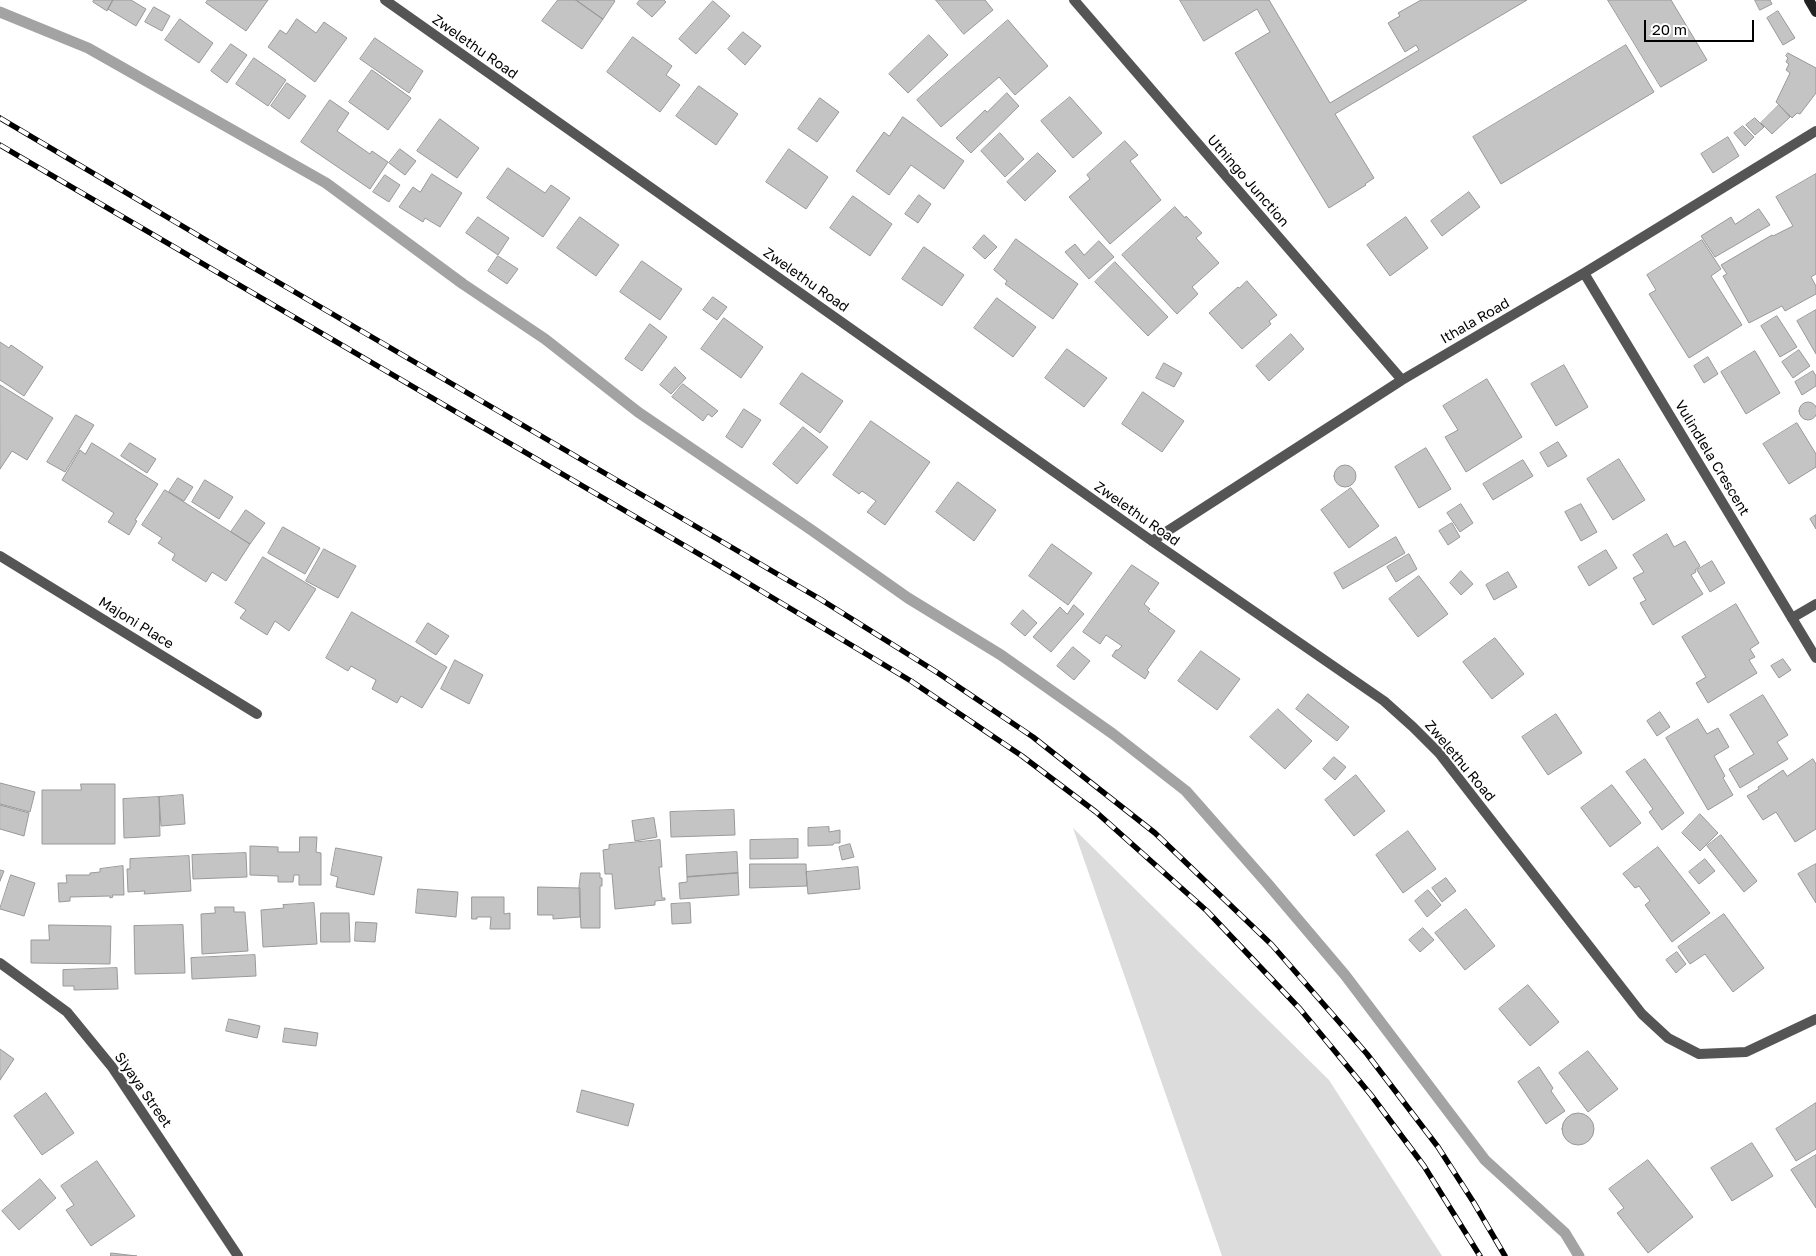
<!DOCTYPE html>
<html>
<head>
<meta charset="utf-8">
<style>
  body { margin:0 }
  #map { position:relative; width:1816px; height:1256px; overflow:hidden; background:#fff; font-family:"Golos Text",sans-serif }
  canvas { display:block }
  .scale { position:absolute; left:1644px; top:20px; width:110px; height:22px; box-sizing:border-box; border:2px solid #000; border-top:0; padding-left:6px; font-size:15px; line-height:18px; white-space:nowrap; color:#000; -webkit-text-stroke:4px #fff; paint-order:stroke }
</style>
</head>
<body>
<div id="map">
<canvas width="1816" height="1256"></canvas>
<div class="scale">20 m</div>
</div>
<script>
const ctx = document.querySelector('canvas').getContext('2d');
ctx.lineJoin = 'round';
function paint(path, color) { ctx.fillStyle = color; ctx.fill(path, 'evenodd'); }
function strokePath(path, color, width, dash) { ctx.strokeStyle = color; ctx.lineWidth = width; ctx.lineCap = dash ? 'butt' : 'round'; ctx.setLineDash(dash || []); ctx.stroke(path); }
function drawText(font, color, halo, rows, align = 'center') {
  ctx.font = font + ' "Golos Text",sans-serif'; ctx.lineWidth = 4; ctx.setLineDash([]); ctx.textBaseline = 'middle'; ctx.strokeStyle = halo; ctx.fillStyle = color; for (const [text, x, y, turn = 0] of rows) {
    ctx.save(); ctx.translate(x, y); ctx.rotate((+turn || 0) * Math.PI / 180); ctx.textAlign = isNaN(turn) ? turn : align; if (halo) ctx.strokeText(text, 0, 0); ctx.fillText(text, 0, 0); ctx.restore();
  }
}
paint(new Path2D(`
  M1073 828 1329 1080 1442 1256H1222Z`), '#dcdcdc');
strokePath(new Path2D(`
  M0 12 88 48 326 183 463 284 545 339 638 412 810 529 908 598 1001 655 1113 734 1186 791 1267 883 1345 975 1485 1160 1565 1233 1579 1256`), '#a3a3a3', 11);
const building = new Path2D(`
  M94 0H113L107 11 93 2Z
  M113 0H131L146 9 136 26 108 9Z
  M208 0H268L246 31 206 3Z
  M558 0H576L603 19 582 49 542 21Z
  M576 0H614L615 1 603 19Z
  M640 0H664L666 2 652 17 637 4Z
  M936 0H985L993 10 964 34Z
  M1180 0H1269L1330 103 1419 50 1416 45 1405 52 1388 23 1400 16 1398 13 1421 0H1527L1335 114 1374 178 1365 184 1366 185 1329 208 1235 53 1270 32 1257 9 1204 41Z
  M1608 0H1671L1707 60 1661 87Z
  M1755 0H1770L1772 4 1760 10Z
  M713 1 730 16 696 54 679 39Z
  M154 7 170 16 162 31 145 22Z
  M1778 11 1795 38 1783 45 1767 18Z
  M180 19 213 43 199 63 165 40Z
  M297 19 316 33 324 22 347 38 315 82 268 47 280 30 286 34Z
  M1008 20 1048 66 1015 95 999 77 941 127 917 100Z
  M743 32 761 46 745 65 728 49Z
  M929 35 948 55 908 93 889 74Z
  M633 37 672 66 666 75 680 85 660 112 607 72Z
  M375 38 423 71 409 93 360 59Z
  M231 44 247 55 227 83 211 71Z
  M1626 45 1654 92 1501 184 1473 137Z
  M1788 53 1816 68V93L1800 114 1797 113 1792 118 1776 102 1790 73 1786 70 1789 64 1786 62 1788 58 1786 56Z
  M254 58 286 80 268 106 236 84Z
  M372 70 411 98 388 130 349 102Z
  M287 83 306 96 289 119 271 106Z
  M699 86 738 114 716 145 676 116Z
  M1007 93 1019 106 971 153 956 138 985 110 987 112Z
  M1070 97 1102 133 1073 158 1041 121Z
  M820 98 839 112 817 142 798 129Z
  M330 100 349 113 337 131 370 154 372 151 388 162 370 189 301 142Z
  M1779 105 1790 117 1772 134 1761 123Z
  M903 117 964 161 944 189 911 165 889 195 856 171 884 132 889 136Z
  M1755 118 1764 127 1755 135 1746 125Z
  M440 119 479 148 457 178 417 151Z
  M1743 126 1754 137 1745 146 1734 133Z
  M1000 133 1024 159 1005 177 981 151Z
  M1728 137 1739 156 1713 173 1701 154Z
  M1125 141 1138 155 1130 161 1161 200 1110 244 1069 197 1090 179 1087 175Z
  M400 149 416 161 405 175 389 163Z
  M789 149 828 177 806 209 766 182Z
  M1038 153 1056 171 1025 201 1007 182Z
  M508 168 545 193 551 185 570 198 543 237 487 198Z
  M432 174 462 193 440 227 425 218 423 222 399 207 413 187 420 192Z
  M1816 174V274L1811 277 1816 286V294L1785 311 1782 306 1749 323 1723 276 1727 274 1721 265 1772 235 1773 236 1793 226 1776 197Z
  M385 175 400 185 389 202 373 192Z
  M1469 192 1480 207 1442 236 1431 221Z
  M919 195 931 204 918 223 905 214Z
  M853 196 892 224 870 256 830 228Z
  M1175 207 1185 218 1186 216 1202 233 1196 238 1219 263 1192 287 1198 294 1177 314 1122 255Z
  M1759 209 1770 225 1715 257 1701 236 1731 217 1735 224Z
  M478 217 509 238 498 255 466 233Z
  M580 217 619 245 596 276 557 248Z
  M1406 217 1428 248 1390 276 1367 245Z
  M984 235 997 247 985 259 973 248Z
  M1016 239 1078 284 1053 319 1005 284 1007 281 994 270Z
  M1702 240 1721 269 1711 276 1742 325 1689 358 1649 294 1656 290 1647 275Z
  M1099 241 1114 257 1089 279 1065 252 1075 244 1084 255Z
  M924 247 964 275 942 306 902 279Z
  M498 256 518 269 507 284 488 271Z
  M642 261 682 289 660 320 620 292Z
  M1115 262 1168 317 1148 336 1095 282Z
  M1247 281 1277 315 1269 321 1271 324 1242 349 1209 313 1238 287 1239 288Z
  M713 297 727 307 717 320 703 310Z
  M997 298 1036 327 1013 357 974 328Z
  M1816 310V354L1797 321Z
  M1777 316 1797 347 1780 357 1761 326Z
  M724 318 763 347 741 378 701 349Z
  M650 324 667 337 642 371 625 359Z
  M1291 334 1304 349 1269 381 1256 366Z
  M0 342 9 348 11 345 43 367 24 396 0 380Z
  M1067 349 1107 378 1084 407 1045 378Z
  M1799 350 1810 366 1793 378 1782 362Z
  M1755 351 1780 393 1746 414 1721 372Z
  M1708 357 1718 374 1704 383 1694 366Z
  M1164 363 1182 373 1174 387 1156 378Z
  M1564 365 1588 407 1556 426 1531 384Z
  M675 367 686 378 671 394 660 385Z
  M1813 371 1816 376V386L1802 395 1795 382Z
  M802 373 843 401 820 433 780 404Z
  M1487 379 1522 437 1466 472 1445 437 1458 430 1443 406Z
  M683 384 718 411 712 417 708 414 703 421 672 397Z
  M0 385 53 418 27 460 12 451 0 469Z
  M1143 392 1184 421 1162 452 1122 424Z
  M1799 411a9 9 0 1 1 18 0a9 9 0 1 1-18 0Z
  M744 409 761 420 742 448 726 437Z
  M76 415 94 425 65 472 47 462Z
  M871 421 930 462 885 525 867 512 876 501 862 491 859 494 833 475Z
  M1797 423 1816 454V467L1789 484 1763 444Z
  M803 427 828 447 797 484 773 464Z
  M1558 442 1567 456 1548 467 1540 453Z
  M92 443 158 484 135 520 137 521 129 535 108 522 114 513 62 480 80 450 85 454Z
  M130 443 156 459 147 473 121 456Z
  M1426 448 1451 489 1419 508 1395 467Z
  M1619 459 1645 500 1613 520 1587 479Z
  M1523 460 1533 476 1493 500 1483 484Z
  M1334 476a11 11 0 1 1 22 0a11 11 0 1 1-22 0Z
  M178 478 193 487 184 501 169 492Z
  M205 480 233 497 219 519 192 502Z
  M958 482 996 510 974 541 936 512Z
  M1351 488 1379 526 1349 548 1321 510Z
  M165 490 250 544 226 581 212 572 206 582 172 560 175 554 158 543 162 538 142 525Z
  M1461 504 1473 523 1460 532 1447 513Z
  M1581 504 1597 532 1581 541 1565 512Z
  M246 510 265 523 250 544 231 532Z
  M1816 515V529L1810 519Z
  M1452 523 1460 537 1448 545 1439 531Z
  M283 527 320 548 305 574 268 553Z
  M1667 534 1674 547 1685 541 1700 566 1695 570 1696 572 1691 575 1703 594 1653 625 1640 603 1646 600 1633 578 1644 572 1633 555Z
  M1396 537 1405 553 1343 589 1334 573Z
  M1052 544 1092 573 1068 605 1029 576Z
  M324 549 356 566 338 598 306 581Z
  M1606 550 1617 568 1589 586 1578 567Z
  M1409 554 1417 569 1396 582 1387 567Z
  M263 557 316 589 289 631 275 621 267 635 240 618 246 610 235 603Z
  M1712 561 1725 583 1710 592 1697 570Z
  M1132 565 1159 583 1144 604 1150 609 1148 611 1175 631 1147 670 1149 672 1145 679 1112 656 1116 650H1118L1122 646 1106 635 1100 644 1083 632Z
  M1461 571 1473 584 1461 595 1450 583Z
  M1508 572 1517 587 1494 600 1486 585Z
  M1419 576 1448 614 1418 637 1389 599Z
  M1736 604 1759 643 1750 649 1755 657 1749 660 1757 673 1708 703 1696 683 1706 677 1682 637Z
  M1074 605 1084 614 1051 652 1033 637 1060 607 1067 614Z
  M1023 610 1037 623 1025 636 1011 624Z
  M352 612 447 667 422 708 401 696 397 703 372 689 376 680 351 666 348 671 326 658Z
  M428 623 449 636 436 655 416 642Z
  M1495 638 1524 674 1492 699 1463 662Z
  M1073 647 1090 661 1074 680 1057 666Z
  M1201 651 1240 679 1217 710 1178 681Z
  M1783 659 1791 670 1779 678 1771 666Z
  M455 660 483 675 469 704 441 689Z
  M1308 694 1349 727 1337 741 1296 709Z
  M1763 695 1788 735 1777 742 1788 759 1740 788 1729 769 1754 754 1730 715Z
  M1278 709 1312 741 1285 769 1250 737Z
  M1660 712 1670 727 1657 736 1647 721Z
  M1556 714 1582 753 1548 775 1522 737Z
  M1698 719 1707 734 1718 728 1729 747 1714 756 1725 776 1723 778 1733 795 1708 810 1666 738Z
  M1334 757 1346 767 1335 780 1323 769Z
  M1645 759 1684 813 1662 830 1649 812 1653 809 1626 772Z
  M1813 759 1816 764V829L1795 842 1776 812 1763 820 1747 796 1759 789 1758 787 1783 770 1787 776Z
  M1356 775 1385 811 1354 836 1325 800Z
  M0 783 35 792 30 812 0 804Z
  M81 784H115V844H42V790H81Z
  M1612 785 1641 823 1610 847 1581 808Z
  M183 795 185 824 161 826 159 797Z
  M159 797 160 836 124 838 123 799Z
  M0 805 29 813 24 836 0 829Z
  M734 810 735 835 671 837 670 812Z
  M1700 814 1718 833 1700 851 1682 833Z
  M654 818 657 837 635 841 632 821Z
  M829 827V832L840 830V843H834L833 845 808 846V828Z
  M1408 831 1436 869 1403 893 1376 855Z
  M1721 835 1757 881 1744 892 1707 846Z
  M300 837H317L316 852 321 853V885H299V875H294L293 882H278V876L250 875V846L278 847V852H299Z
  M798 839V858L750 859V840Z
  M660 840 662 867H659L662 898H665V900L655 901V905L615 909 612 874H605L603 850 609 849V845Z
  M850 844 854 857 842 860 839 847Z
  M1658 847 1710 913 1672 942 1645 905 1650 901 1639 886 1635 888 1623 874Z
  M336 848 382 857 374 895 336 887 338 877 331 875Z
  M737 852 738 873 687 877 686 855Z
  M246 853 247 877 193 879 192 855Z
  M189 856 191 891 144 894 145 891 128 892 127 869H130V859Z
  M1705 859 1715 871 1699 884 1689 872Z
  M750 864H806L807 886 750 888Z
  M1816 864V903L1798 874Z
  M123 866 124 895H112L113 897 110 898V896L70 897V901L59 902 58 883H67L66 875H90V873L100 872V869Z
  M858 867 860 889 808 894 806 872Z
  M0 870 4 871 0 881Z
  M581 873H600V878H602V886H600V928H581L579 887Z
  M738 873 739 895 680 899 679 883 687 882V877Z
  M11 875 35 883 24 916 0 909Z
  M1446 878 1456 891 1442 902 1432 888Z
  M538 887 580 888V917L553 919V915H538Z
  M418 889 458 892 456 917 416 913Z
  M1428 890 1441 905 1427 917 1415 901Z
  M472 897H504V914L510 913V929H490L491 917H477V919H472Z
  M314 903 317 944 263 947 261 910 284 908 283 905Z
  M690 903 691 923 672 924 671 904Z
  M215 907H234V912H245L248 951 202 954 201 914 215 913Z
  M1466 909 1495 946 1465 970 1435 933Z
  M321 913H349L350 942H321Z
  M1724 914 1764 968 1733 992 1705 954 1690 964 1678 947Z
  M356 922 377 923 375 942 355 941Z
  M49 925 111 926 110 964 31 963V940H49Z
  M183 925 185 973 135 974 134 926Z
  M1423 928 1434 940 1420 952 1409 940Z
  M1677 952 1686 964 1676 973 1666 960Z
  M255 955 256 976 192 979 191 958Z
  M117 968 118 989 74 990V986H63V970Z
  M1528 985 1559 1022 1530 1046 1499 1009Z
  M229 1019 260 1026 257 1038 226 1031Z
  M285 1028 318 1033 316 1046 283 1042Z
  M0 1049 14 1059 0 1080Z
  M1588 1051 1618 1089 1588 1112 1559 1073Z
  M1539 1067 1553 1088 1551 1091 1565 1111 1546 1124 1518 1082Z
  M582 1090 634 1104 628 1126 577 1112Z
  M46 1093 74 1133 42 1155 14 1116Z
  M1816 1103V1149L1796 1161 1776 1129Z
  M1562 1129a16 16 0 1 1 32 0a16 16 0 1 1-32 0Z
  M1752 1143 1773 1176 1732 1201 1711 1168Z
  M1816 1155V1208L1791 1170Z
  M1648 1160 1693 1217 1648 1253 1617 1213 1624 1208 1609 1189Z
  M97 1161 135 1216 91 1246 66 1210 74 1205 61 1186Z
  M40 1179 56 1198 19 1230 2 1211Z
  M111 1253 137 1256H111Z`);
paint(building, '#c4c4c4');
strokePath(building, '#999', 1);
strokePath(new Path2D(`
  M1792 618 1816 604`), '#555', 10);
strokePath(new Path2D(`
  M385 0 1152 541 1384 701 1413 727 1439 753 1642 1014 1668 1038 1699 1054 1746 1052 1816 1019
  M1074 0 1402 380
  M1584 273 1816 658
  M1152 541 1402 380 1584 273 1816 131
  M0 556 257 714
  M0 963 67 1012 112 1067 238 1256`), '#555', 10);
strokePath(new Path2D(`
  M1809 0 1816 12`), '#222', 10);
const rail = new Path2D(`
  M0 118 211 243 820 599 938 673 1033 737 1155 833 1272 945 1367 1054 1438 1147 1474 1203 1505 1256
  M0 145 728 571 911 681 1022 756 1096 812 1207 911 1300 1009 1371 1095 1424 1166 1480 1256`);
strokePath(rail, '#000', 5.5);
strokePath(rail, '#fff', 4, [11]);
drawText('14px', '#000', '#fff', [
  ["Zwelethu Road",475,47,35],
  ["Uthingo Junction",1248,181,49],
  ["Zwelethu Road",806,280,35],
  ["Ithala Road",1475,321,-30],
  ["Vulindlela Crescent",1712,458,59],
  ["Zwelethu Road",1137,514,35],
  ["Majoni Place",136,623,32],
  ["Zwelethu Road",1460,761,50],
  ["Siyaya Street",143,1090,55]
]);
</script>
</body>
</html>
